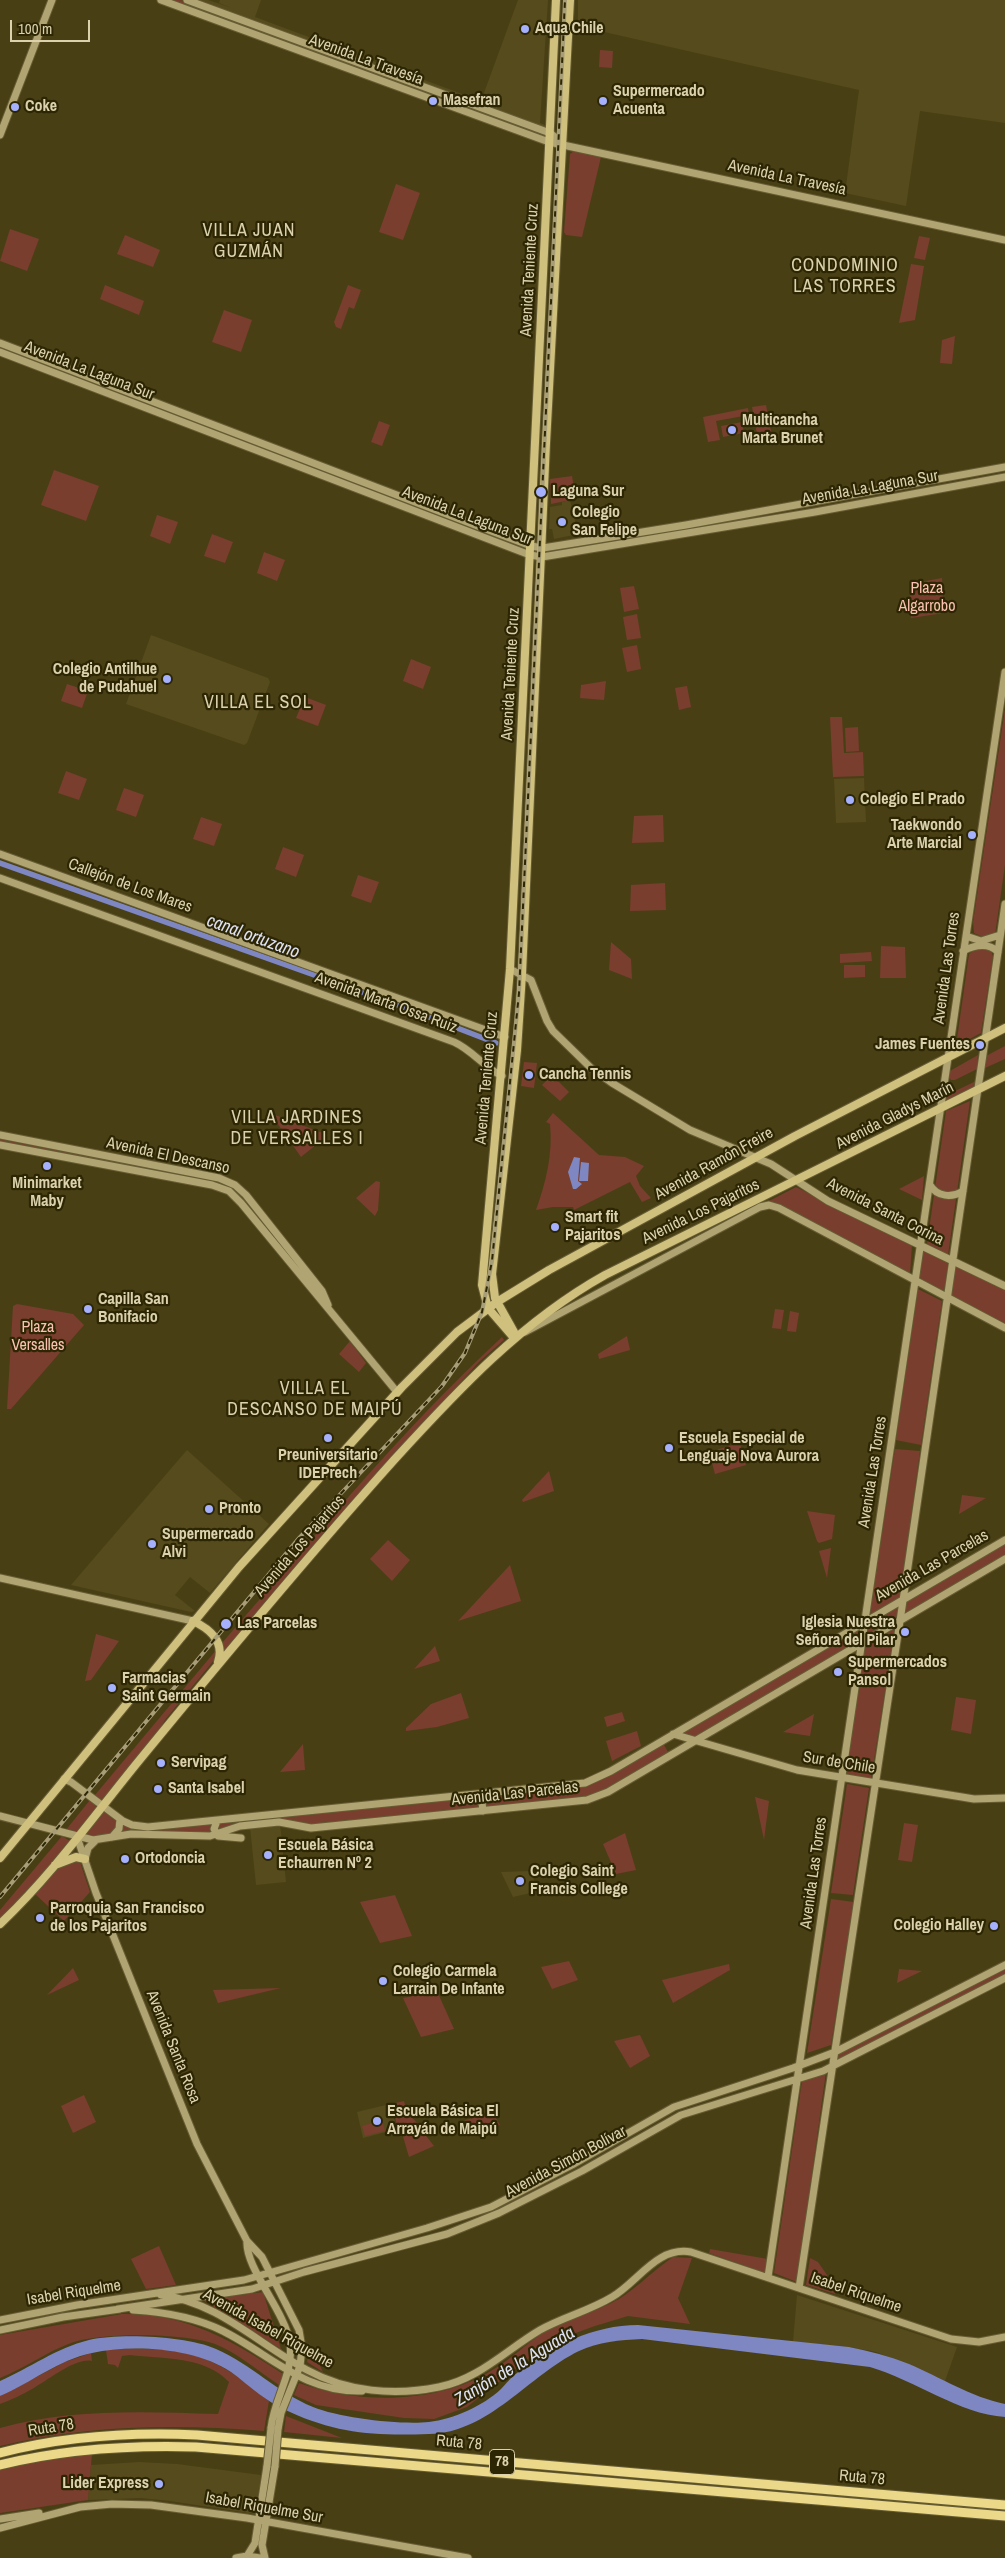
<!DOCTYPE html>
<html>
<head>
<meta charset="utf-8">
<style>
  body { margin:0 }
  #map { position:relative; width:1005px; height:2558px; overflow:hidden; background:#493f15; font-family:"Archivo Narrow",sans-serif }
  canvas { display:block }
  .scale { position:absolute; left:10px; top:20px; width:80px; height:22px; box-sizing:border-box; border:2px solid #dbd2ad; border-top:0; padding-left:6px; font-size:15px; line-height:18px; white-space:nowrap; color:#dbd2ad; -webkit-text-stroke:4px #2d2604; paint-order:stroke }
</style>
</head>
<body>
<div id="map">
<canvas width="1005" height="2558"></canvas>
<div class="scale">100 m</div>
</div>
<script>
const ctx = document.querySelector('canvas').getContext('2d');
ctx.lineJoin = 'round';
function paint(path, color) { ctx.fillStyle = color; ctx.fill(path, 'evenodd'); }
function strokePath(path, color, width, dash) { ctx.strokeStyle = color; ctx.lineWidth = width; ctx.lineCap = dash ? 'butt' : 'round'; ctx.setLineDash(dash || []); ctx.stroke(path); }
function drawText(font, color, halo, rows, align = 'center') {
  ctx.font = font + ' "Archivo Narrow",sans-serif'; ctx.lineWidth = 4.5; ctx.setLineDash([]); ctx.textBaseline = 'middle'; ctx.strokeStyle = halo; ctx.fillStyle = color; for (const [text, x, y, turn = 0] of rows) {
    ctx.save(); ctx.translate(x, y); ctx.rotate((+turn || 0) * Math.PI / 180); ctx.textAlign = isNaN(turn) ? turn : align; if (halo) ctx.strokeText(text, 0, 0); ctx.fillText(text, 0, 0); ctx.restore();
  }
}
paint(new Path2D(`
  M175 0H208L232 8 219 3 220 0H261L255 17 481 101 518 0H548L540 123 545 125 544 136Z
  M578 0H1005V123L920 111 906 206 845 193 859 90 578 26Z
  M570 500 578 534 554 539 552 529H549L550 507 562 505V502Z
  M151 635 268 678 270 682 247 743 244 745 126 704Z
  M864 778 866 822 836 823 834 779Z
  M187 1450 269 1524 210 1593 190 1577 175 1595 195 1611 191 1612 71 1585Z
  M280 1824 286 1882 256 1885 250 1827Z
  M530 1871 539 1891 513 1897 501 1872Z
  M390 2104 397 2129 363 2138 357 2112Z
  M797 2295 957 2347 945 2381 876 2352 849 2347 793 2342Z
  M139 2462 177 2464 261 2475 255 2514 170 2501 141 2498 88 2500 91 2465Z`), '#564b1c');
paint(new Path2D(`
  M168 0H180L316 50 313 52Z
  M600 50 613 51 612 68 599 67Z
  M574 151 601 157 582 237 566 235 564 232 570 154Z
  M396 184 420 193 403 240 379 232Z
  M10 229 39 239 27 271 0 261Z
  M125 235 160 250 153 267 117 254Z
  M919 236 930 238 925 260 914 258Z
  M911 264 924 266 915 320 899 323Z
  M105 285 144 301 139 315 100 299Z
  M348 285 361 290 354 309 349 307 341 329 336 327 334 322Z
  M224 310 252 320 241 352 212 342Z
  M955 336 952 364 940 363 942 340Z
  M766 405 771 431 757 434 752 407Z
  M748 408 749 415 716 421 720 440 708 442 703 417Z
  M379 421 390 425 382 446 371 442Z
  M742 422 744 433 723 437 721 426Z
  M54 470 99 486 86 521 41 505Z
  M572 476 576 499 551 504 550 479Z
  M157 515 178 522 170 544 150 536Z
  M212 534 233 542 225 563 204 556Z
  M264 552 285 560 277 581 257 573Z
  M942 578 944 613 911 618 910 584Z
  M634 586 639 609 624 612 620 588Z
  M637 614 641 638 627 640 623 617Z
  M637 645 641 669 627 672 622 648Z
  M411 659 431 667 423 689 403 681Z
  M606 681 604 700 580 698 581 685Z
  M67 684 88 691 82 708 61 701Z
  M687 686 691 707 679 710 675 688Z
  M305 697 326 705 318 726 296 718Z
  M1005 709V865L995 935 985 938 974 933 973 922Z
  M830 717H842L844 753 863 752 864 776 833 777Z
  M858 727 859 751 846 752 845 728Z
  M66 771 87 779 79 800 58 793Z
  M124 788 144 795 136 817 116 810Z
  M663 815 664 842 632 843 634 816Z
  M201 817 222 824 214 846 193 839Z
  M283 847 304 855 296 877 275 869Z
  M358 875 379 882 371 903 351 896Z
  M665 883 666 910 630 911 631 885Z
  M611 942 631 959 632 979 609 970Z
  M881 946 905 947 906 978H880Z
  M978 947 991 951 993 956 981 1033 956 1046 969 954Z
  M871 952 872 961 840 963V954Z
  M844 965H865V977L844 978Z
  M1005 1046V1059L985 1068 986 1056Z
  M978 1055 977 1069 955 1080H951L947 1075 948 1072Z
  M524 1062 537 1063 534 1088 521 1086Z
  M552 1075 569 1092 560 1101 542 1085Z
  M976 1081 975 1088 948 1101 945 1098V1096Z
  M970 1101 948 1255 927 1244 946 1111Z
  M270 1113 328 1135 301 1157Z
  M553 1113 599 1155 625 1157 644 1166 636 1176 640 1186 651 1198 642 1202 630 1182 574 1210 573 1207H553L536 1210C546 1182 553 1154 550 1124L546 1122Z
  M0 1139 211 1180 209 1183 0 1142Z
  M924 1176 922 1200 899 1189Z
  M376 1181 380 1182 378 1210 375 1216 356 1198Z
  M796 1187 912 1245 910 1274 769 1201Z
  M923 1251 948 1263 944 1292 918 1280Z
  M955 1266 1005 1290V1325L951 1298Z
  M918 1289 942 1301 921 1445 896 1440Z
  M17 1304 73 1314 84 1325 11 1409H7L13 1306Z
  M775 1309 784 1310 781 1329 772 1328Z
  M790 1311 799 1313 796 1332 787 1331Z
  M627 1336 630 1350 599 1359 598 1354Z
  M502 1337 504 1340 479 1362 330 1526 222 1655V1643C312 1540 401 1430 502 1337Z
  M350 1341 366 1363 359 1372 339 1354Z
  M740 1443 746 1465 715 1474 709 1452Z
  M895 1449 920 1451 900 1599 872 1615 870 1612Z
  M549 1471 554 1491 523 1502 522 1500Z
  M962 1495 986 1498 959 1514Z
  M807 1511 835 1515 832 1539 819 1543 817 1541Z
  M388 1540 410 1560 392 1581 370 1559Z
  M1005 1544V1556L905 1613 904 1603Z
  M831 1548 827 1578 819 1551Z
  M510 1565 521 1601 458 1621Z
  M898 1606 896 1620 865 1638 867 1622Z
  M895 1628 871 1779 846 1776 864 1649Z
  M859 1630 856 1643 694 1737 682 1733Z
  M96 1634 119 1641 91 1680 85 1681Z
  M435 1646 440 1661 414 1669Z
  M217 1649 215 1659 165 1720 156 1737 102 1800 95 1795Z
  M461 1693 469 1718 437 1727 406 1731V1728L431 1704Z
  M956 1697 976 1700 971 1734 951 1730Z
  M622 1712 625 1721 607 1727 604 1717Z
  M814 1714 810 1736 783 1732Z
  M637 1731 641 1746 612 1761 606 1741Z
  M663 1743 668 1752 600 1792 585 1798 304 1826 281 1820 206 1835 120 1832 122 1822 129 1826 298 1815 578 1787 587 1785Z
  M303 1744 305 1770 280 1772Z
  M847 1784 869 1788 853 1895 831 1893Z
  M755 1797 769 1801 764 1840Z
  M90 1800 98 1805 76 1834 65 1831Z
  M103 1810 115 1820 116 1827 111 1834 95 1838 82 1836Z
  M904 1823 918 1825 912 1862 898 1860Z
  M625 1833 636 1870 616 1874 603 1844Z
  M62 1836 70 1841 29 1889 0 1918V1910Z
  M79 1859 90 1892 64 1921 34 1893 59 1866Z
  M395 1895 412 1936 380 1943 360 1902Z
  M831 1899 854 1902 831 2045 807 2053Z
  M569 1961 578 1980 552 1989 541 1967Z
  M729 1964 730 1970 673 2003 662 1980Z
  M1005 1967V1974L837 2060 838 2052Z
  M73 1968 79 1980 47 1995Z
  M899 1969 922 1971 897 1983Z
  M281 1988 218 2003 213 1990Z
  M437 1991 454 2029 421 2037 403 1998Z
  M640 2035 650 2056 630 2068 614 2041Z
  M826 2072 797 2282 774 2273 802 2081Z
  M84 2095 96 2122 73 2133 61 2106Z
  M404 2101 407 2112 417 2123 398 2128 391 2104Z
  M493 2113 500 2125 475 2134 465 2120Z
  M382 2120 385 2131 365 2136 362 2126Z
  M420 2128 434 2146 409 2157 402 2133Z
  M159 2246 176 2285 146 2289 131 2259Z
  M710 2249 768 2259 766 2273 709 2253Z
  M673 2257 692 2258 678 2298 690 2324 628 2316 595 2326 548 2343 467 2407 434 2419 404 2418 316 2405 294 2395 299 2383C358 2405 441 2404 494 2369 511 2359 526 2344 543 2333 566 2318 595 2313 619 2299 639 2286 654 2270 673 2257Z
  M810 2258 818 2262 836 2288 835 2294 806 2285Z
  M263 2292 281 2349 203 2300Z
  M122 2314C186 2313 231 2340 283 2374L279 2385C258 2371 238 2353 215 2344 185 2333 101 2332 71 2343 46 2352 25 2368 0 2378V2335Z
  M309 2343 323 2372 307 2362Z
  M106 2350C140 2348 182 2347 212 2362 233 2371 251 2387 269 2401L264 2431C174 2424 88 2425 0 2446V2428C70 2408 146 2412 218 2414L229 2382C205 2356 163 2359 130 2355L122 2356 118 2368 115 2365 108 2364Z
  M91 2353 92 2361C76 2357 47 2381 32 2389 22 2395 11 2400 0 2404V2396L65 2362Z
  M286 2416 342 2438 284 2432Z
  M92 2454 88 2500 0 2513V2470L38 2461Z`), '#793e2d');
paint(new Path2D(`
  M574 1157 580 1158 578 1181 582 1184 576 1189H573L568 1172Z
  M581 1162 589 1163 588 1181H579Z
  M638 2325 849 2347C869 2351 889 2356 909 2364 940 2377 971 2397 1005 2404V2417C959 2414 915 2380 870 2367L642 2339C620 2340 598 2342 579 2351 529 2375 489 2433 429 2434 377 2436 338 2434 290 2412 267 2403 250 2386 231 2372 195 2348 133 2344 92 2353 58 2360 31 2383 0 2396V2381C30 2368 56 2348 89 2340 120 2333 187 2336 216 2349 251 2364 278 2393 313 2407 340 2418 400 2425 429 2422 454 2419 483 2406 501 2389 506 2384 511 2377 517 2373 551 2346 594 2325 638 2325Z`), '#7e87c1');
strokePath(new Path2D(`
  M0 863 390 1002 496 1043`), '#7e87c1', 5.5);
const secondary = new Path2D(`
  M161 0 549 142 1005 240
  M187 0 550 133 562 143
  M0 135 52 0
  M0 343 475 525 531 546 543 548 686 525 1005 467
  M0 352 530 555 542 557 815 512 1005 477
  M0 854 505 1037
  M0 878 454 1042C472 1050 484 1067 502 1076
  M966 936 981 941 1000 935
  M963 951C975 945 988 942 998 952
  M510 969 531 980 547 1021 553 1031 591 1068 612 1083 690 1130 771 1164 828 1201 1005 1286
  M0 1135 219 1178 235 1185 246 1195 322 1291 328 1305
  M0 1145 212 1185 229 1191 241 1203 397 1392
  M930 1185C937 1197 952 1198 963 1191
  M525 1332 760 1207 769 1205 779 1208 1005 1328
  M0 1578 193 1621
  M673 1734 797 1770 974 1799 1005 1798
  M64 1779 71 1782 123 1821 132 1825 148 1827 585 1783 611 1771 1005 1540
  M481 1794 483 1811
  M0 1816 93 1840 131 1834 210 1836 240 1826 279 1822 311 1828 587 1800 608 1792 1005 1559
  M217 1821 214 1829 218 1836 241 1838
  M77 1837 96 1893 197 2144 247 2241 262 2257 299 2330 302 2348 300 2366 281 2413 278 2429
  M112 1837 119 1829 120 1819
  M85 1859 88 1848 96 1840
  M247 2241C245 2268 285 2311 290 2343 294 2374 274 2398 271 2428
  M768 2277 1005 672
  M799 2288 900 1621 1005 904
  M161 2295C218 2302 258 2344 307 2370 347 2392 395 2396 439 2387 479 2379 506 2350 540 2330 563 2317 589 2311 612 2297 638 2282 657 2246 691 2252L951 2339 979 2342 1005 2337
  M118 2309 252 2289 304 2272 447 2234 499 2213 582 2171 681 2115 823 2071 1005 1978
  M133 2310C164 2312 195 2317 223 2331 271 2355 304 2393 362 2391
  M0 2320 77 2305 244 2280 427 2228 491 2207 572 2165 674 2107 793 2068 835 2052 1005 1965
  M0 2330 63 2317 120 2309
  M0 2519 39 2513
  M0 2528 80 2507 112 2504 151 2505 247 2518 468 2558
  M247 2556 255 2543 267 2466
  M236 2558 247 2556 260 2558
  M265 2558 262 2545 275 2466`);
const primary = new Path2D(`
  M514 1332 495 1298 492 1274 517 1050 522 974 546 443 570 0
  M514 1338 488 1308 482 1285 510 969 556 0
  M193 1621C210 1629 225 1642 218 1662
  M0 1858 239 1567 402 1387 457 1332 497 1302 549 1270 795 1136 1005 1028
  M55 1865 76 1857 85 1859
  M0 1924C53 1874 96 1813 142 1757 224 1657 307 1557 394 1460 458 1390 521 1322 605 1275L1005 1076`);
const highway = new Path2D(`
  M0 2453C65 2436 131 2432 197 2435L1005 2505
  M0 2465C64 2449 130 2445 196 2447L1005 2516`);
strokePath(secondary, '#665c33', 9);
strokePath(primary, '#665c33', 10);
strokePath(highway, '#665c33', 11);
strokePath(secondary, '#b0a472', 7);
strokePath(primary, '#cfc07e', 8);
strokePath(highway, '#ebd889', 9);
const rail = new Path2D(`
  M0 1897 299 1538 442 1386 465 1353 482 1312 492 1261 519 993 565 0`);
strokePath(rail, '#a79d76', 4);
strokePath(rail, '#2d2604', 2, [5.5]);
const secondaryBridge = new Path2D(`
  M267 2466 271 2428
  M275 2466 278 2429`);
strokePath(secondaryBridge, '#665c33', 9, []);
strokePath(secondaryBridge, '#b0a472', 7);
for (const [x, y, r, color] of [
  [525,29,5,"#a5b1fc"],
  [433,101,5,"#a5b1fc"],
  [603,101,5,"#a5b1fc"],
  [15,107,5,"#a5b1fc"],
  [732,430,5,"#a5b1fc"],
  [541,492,6,"#a5b1fc"],
  [562,522,5,"#a5b1fc"],
  [167,679,5,"#a5b1fc"],
  [850,800,5,"#a5b1fc"],
  [972,835,5,"#a5b1fc"],
  [980,1045,5,"#a5b1fc"],
  [529,1075,5,"#a5b1fc"],
  [47,1166,5,"#a5b1fc"],
  [555,1227,5,"#a5b1fc"],
  [88,1309,5,"#a5b1fc"],
  [328,1438,5,"#a5b1fc"],
  [669,1448,5,"#a5b1fc"],
  [209,1509,5,"#a5b1fc"],
  [152,1544,5,"#a5b1fc"],
  [226,1624,6,"#a5b1fc"],
  [905,1632,5,"#a5b1fc"],
  [838,1672,5,"#a5b1fc"],
  [112,1688,5,"#a5b1fc"],
  [161,1763,5,"#a5b1fc"],
  [158,1789,5,"#a5b1fc"],
  [268,1855,5,"#a5b1fc"],
  [125,1859,5,"#a5b1fc"],
  [520,1881,5,"#a5b1fc"],
  [40,1918,5,"#a5b1fc"],
  [994,1926,5,"#a5b1fc"],
  [383,1981,5,"#a5b1fc"],
  [377,2121,5,"#a5b1fc"],
  [159,2484,5,"#a5b1fc"]
]) { const dot = new Path2D(); dot.arc(x, y, r, 0, 2 * Math.PI); ctx.fillStyle = color; ctx.fill(dot); strokePath(dot, '#2d2604', 2); }
for (const [x, y, w] of [
  [502,2462,25]
]) { const box = new Path2D(); box.roundRect(x - w / 2, y - 12.5, w, 25, 4); ctx.fillStyle = '#2d2604'; ctx.fill(box); strokePath(box, '#dbd2ad', 1); }
drawText('bold 15px', '#dbd2ad', null, [
  ["78",502,2462]
]);
drawText('bold 16px', '#dbd2ad', '#2d2604', [
  ["Aqua Chile",535,29],
  ["Supermercado",613,92],
  ["Acuenta",613,110],
  ["Masefran",443,101],
  ["Coke",25,107],
  ["Multicancha",742,421],
  ["Marta Brunet",742,439],
  ["Laguna Sur",552,492],
  ["Colegio",572,513],
  ["San Felipe",572,531],
  ["Colegio Antilhue",157,670,"right"],
  ["de Pudahuel",157,688,"right"],
  ["Colegio El Prado",860,800],
  ["Taekwondo",962,826,"right"],
  ["Arte Marcial",962,844,"right"],
  ["James Fuentes",970,1045,"right"],
  ["Cancha Tennis",539,1075],
  ["Minimarket",47,1184,"center"],
  ["Maby",47,1202,"center"],
  ["Smart fit",565,1218],
  ["Pajaritos",565,1236],
  ["Capilla San",98,1300],
  ["Bonifacio",98,1318],
  ["Escuela Especial de",679,1439],
  ["Lenguaje Nova Aurora",679,1457],
  ["Preuniversitario",328,1456,"center"],
  ["IDEPrech",328,1474,"center"],
  ["Pronto",219,1509],
  ["Supermercado",162,1535],
  ["Alvi",162,1553],
  ["Iglesia Nuestra",895,1623,"right"],
  ["Señora del Pilar",895,1641,"right"],
  ["Las Parcelas",237,1624],
  ["Supermercados",848,1663],
  ["Pansol",848,1681],
  ["Farmacias",122,1679],
  ["Saint Germain",122,1697],
  ["Servipag",171,1763],
  ["Santa Isabel",168,1789],
  ["Escuela Básica",278,1846],
  ["Echaurren Nº 2",278,1864],
  ["Ortodoncia",135,1859],
  ["Colegio Saint",530,1872],
  ["Francis College",530,1890],
  ["Parroquia San Francisco",50,1909],
  ["de los Pajaritos",50,1927],
  ["Colegio Halley",984,1926,"right"],
  ["Colegio Carmela",393,1972],
  ["Larrain De Infante",393,1990],
  ["Escuela Básica El",387,2112],
  ["Arrayán de Maipú",387,2130],
  ["Lider Express",149,2484,"right"]
], 'left');
drawText('16px', '#dbd2ad', '#2d2604', [
  ["Avenida La Travesía",366,60,20],
  ["Avenida La Travesía",787,178,12],
  ["Avenida Teniente Cruz",530,270,-87],
  ["Avenida La Laguna Sur",89,371,21],
  ["Avenida La Laguna Sur",870,488,-10],
  ["Avenida La Laguna Sur",467,516,21],
  ["Avenida Teniente Cruz",511,674,-87],
  ["Callejón de Los Mares",130,886,20],
  ["Avenida Las Torres",947,968,-82],
  ["Avenida Marta Ossa Ruiz",386,1003,20],
  ["Avenida Teniente Cruz",487,1078,-85],
  ["Avenida Gladys Marín",895,1116,-27],
  ["Avenida El Descanso",168,1156,12],
  ["Avenida Ramón Freire",714,1164,-29],
  ["Avenida Los Pajaritos",701,1212,-26],
  ["Avenida Santa Corina",885,1212,27],
  ["Avenida Las Torres",873,1472,-81],
  ["Avenida Los Pajaritos",300,1546,-49],
  ["Avenida Las Parcelas",932,1566,-30],
  ["Sur de Chile",839,1763,9],
  ["Avenida Las Parcelas",515,1794,-6],
  ["Avenida Las Torres",814,1873,-82],
  ["Avenida Santa Rosa",173,2047,68],
  ["Avenida Simón Bolívar",566,2162,-28],
  ["Isabel Riquelme",74,2293,-9],
  ["Isabel Riquelme",856,2293,19],
  ["Avenida Isabel Riquelme",268,2329,29],
  ["Ruta 78",51,2428,-9],
  ["Ruta 78",459,2443,5],
  ["Ruta 78",862,2478,5],
  ["Isabel Riquelme Sur",264,2508,10]
]);
drawText('16px', '#fcc2b1', '#2d2604', [
  ["Plaza",927,589],
  ["Algarrobo",927,607],
  ["Plaza",38,1328],
  ["Versalles",38,1346]
]);
ctx.letterSpacing = '1px';
drawText('18px', '#dbd2ad', '#2d2604', [
  ["VILLA JUAN",249,231],
  ["GUZMÁN",249,252],
  ["CONDOMINIO",845,266],
  ["LAS TORRES",845,287],
  ["VILLA EL SOL",258,703],
  ["VILLA JARDINES",297,1118],
  ["DE VERSALLES I",297,1139],
  ["VILLA EL",315,1389],
  ["DESCANSO DE MAIPÚ",315,1410]
]);
ctx.letterSpacing = '0px';
drawText('italic 18px', '#dfe2f4', '#2d2604', [
  ["canal ortuzano",253,937,20],
  ["Zanjón de la Aguada",515,2367,-31]
]);
</script>
</body>
</html>
